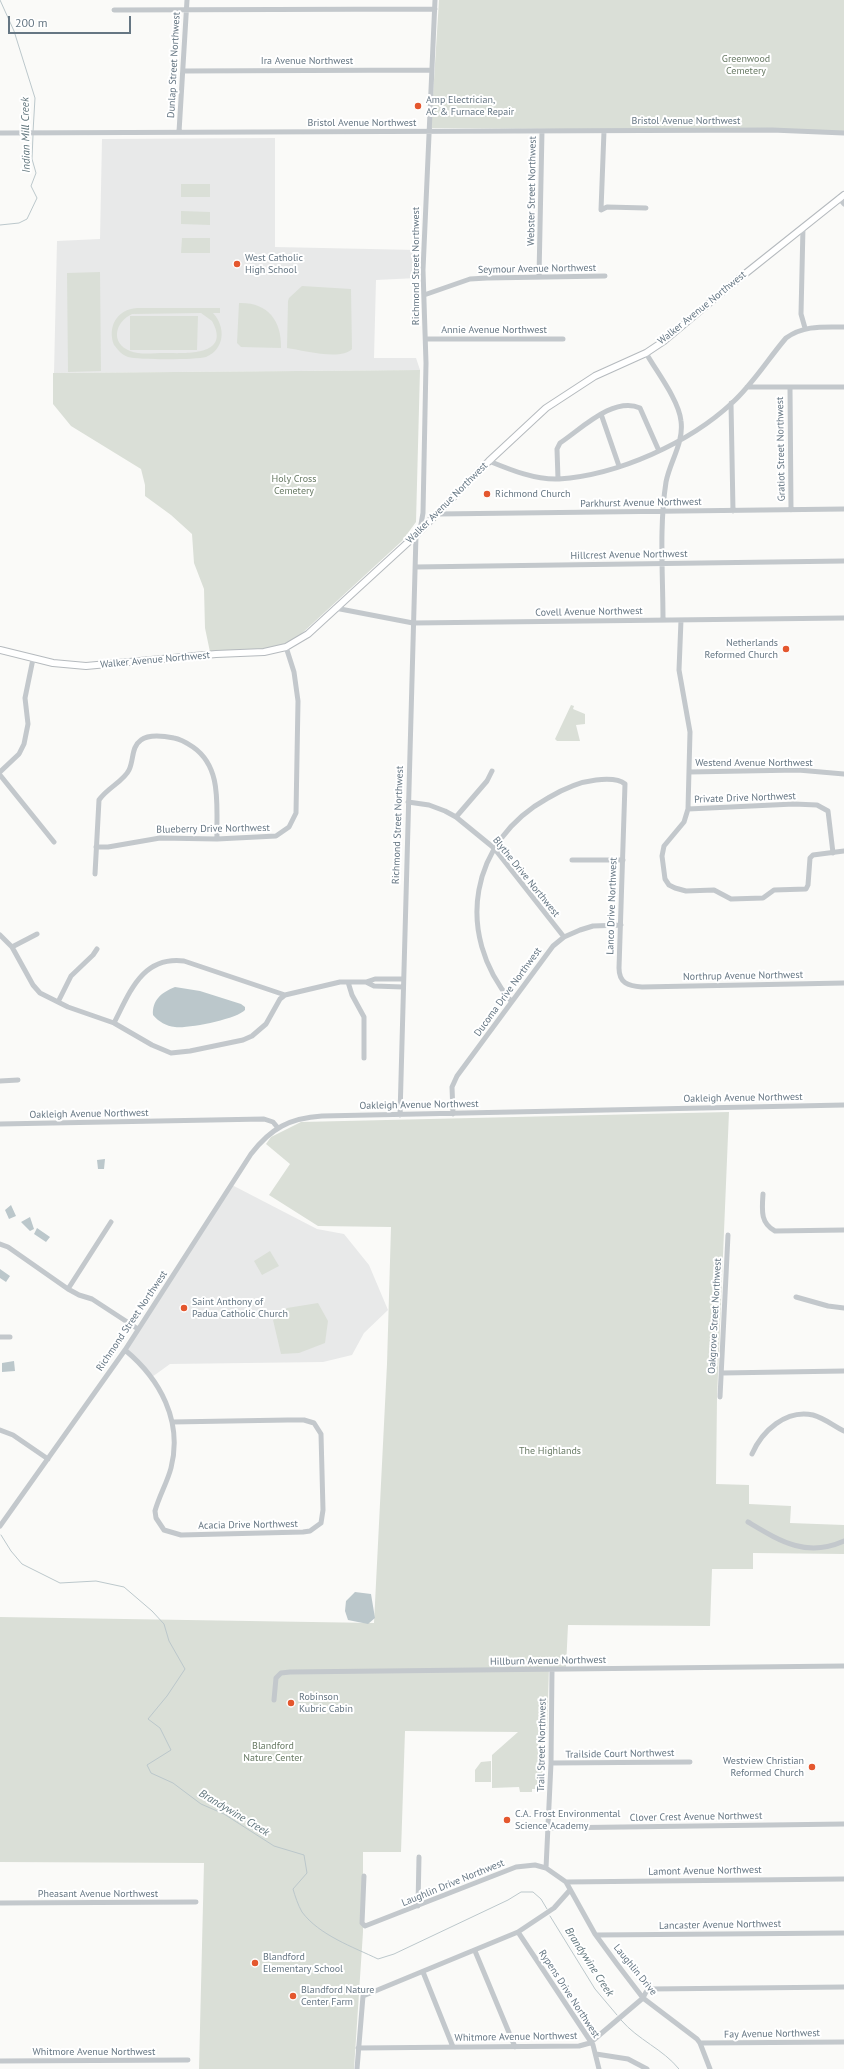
<!DOCTYPE html>
<html>
<head>
<meta charset="utf-8">
<style>
  body { margin:0 }
  #map { position:relative; width:844px; height:2069px; overflow:hidden; background:#fafaf8; font-family:"PT Sans",sans-serif }
  canvas { display:block }
  .scale { position:absolute; left:8px; top:16px; width:123px; height:18px; box-sizing:border-box; border:2px solid #657683; border-top:0; padding-left:5px; font-size:12px; line-height:14px; white-space:nowrap; color:#657683; -webkit-text-stroke:3px #fff; paint-order:stroke }
</style>
</head>
<body>
<div id="map">
<canvas width="844" height="2069"></canvas>
<div class="scale">200 m</div>
</div>
<script>
const ctx = document.querySelector('canvas').getContext('2d');
ctx.lineJoin = 'round';
function paint(path, color) { ctx.fillStyle = color; ctx.fill(path, 'evenodd'); }
function strokePath(path, color, width, dash) { ctx.strokeStyle = color; ctx.lineWidth = width; ctx.lineCap = dash ? 'butt' : 'round'; ctx.setLineDash(dash || []); ctx.stroke(path); }
function drawText(font, color, halo, rows, align = 'center') {
  ctx.font = font + ' "PT Sans",sans-serif'; ctx.lineWidth = 4; ctx.setLineDash([]); ctx.textBaseline = 'middle'; ctx.strokeStyle = halo; ctx.fillStyle = color; for (const [text, x, y, turn = 0] of rows) {
    ctx.save(); ctx.translate(x, y); ctx.rotate((+turn || 0) * Math.PI / 180); ctx.textAlign = isNaN(turn) ? turn : align; if (halo) ctx.strokeText(text, 0, 0); ctx.fillText(text, 0, 0); ctx.restore();
  }
}
paint(new Path2D(`
  M275 138V247L417 250V278L376 280 374 358H416L420 370 54 373 57 241 100 239 102 139Z
  M232 1185 317 1229 344 1234 369 1265 388 1310 364 1333 352 1355 323 1362 170 1364 152 1377 125 1350Z`), '#e8e9e9');
paint(new Path2D(`
  M439 0H844V131L431 128Z
  M181 184H210V197H181Z
  M181 211 210 212V225L181 224Z
  M182 238H210V253H181Z
  M100 272 101 371 68 372 67 273Z
  M302 286 351 289 352 349C341 361 302 350 287 348L288 301 289 298Z
  M239 303C267 302 282 320 281 348L241 347 237 343Z
  M137 308H220V313H213C226 327 225 349 206 357 196 360 138 360 128 357 122 355 118 350 114 345 107 327 117 309 137 308ZM201 313 212 321C232 357 184 353 164 353 153 353 140 355 130 351 110 343 115 322 132 314Z
  M130 316H198L197 350H130Z
  M420 370 416 522 402 541 299 636C273 653 240 651 210 652L205 628 204 589 194 563 192 534 171 515 145 496V485L141 469 71 426 53 404V373Z
  M571 705 574 706 573 709 585 714V724L576 725 580 741H557L555 739Z
  M729 1112 717 1398 716 1484 749 1485V1504L791 1506 790 1523 844 1525V1554L753 1553V1569H712L710 1626 568 1625 566 1667H549L547 1732H545L543 1778 538 1779V1789H532V1792H520L519 1787 492 1788V1755L518 1732 405 1731 401 1852H363V1932L354 2069H199L204 1863 0 1862V1617L374 1623 387 1364 391 1227 318 1226 269 1195 290 1164 266 1144 271 1137 301 1122Z
  M270 1251 279 1266 262 1275 254 1261Z
  M318 1303 328 1321 325 1343 299 1353 281 1354 273 1320 287 1308Z
  M491 1761V1782H475V1770L481 1762Z`), '#dadfd7');
paint(new Path2D(`
  M175 987 200 991 241 1004 245 1007V1010C237 1019 187 1029 175 1027 166 1026 159 1022 153 1015 152 1000 162 992 175 987Z
  M105 1159 104 1169H98L97 1160Z
  M11 1205 16 1216 9 1219 5 1210Z
  M30 1217 34 1229 30 1231 21 1222Z
  M37 1228 50 1237 46 1242 34 1234Z
  M0 1269 10 1276 6 1282 0 1278Z
  M14 1361 15 1371 2 1372V1363Z
  M355 1592 371 1594 375 1618 368 1624 348 1620 345 1611 346 1601Z`), '#bbc7cb');
strokePath(new Path2D(`
  M0 0 14 31 35 98 33 132
  M0 225 19 223 27 219 37 198 31 186 36 173 32 159 33 135
  M1 1535 11 1551 22 1564 60 1583 96 1581 124 1587 152 1611 164 1624 169 1641 185 1669 167 1696 148 1719 160 1728 171 1750 147 1765 151 1773 173 1783 201 1804 224 1814 274 1846 304 1855 307 1873 293 1889C295 1896 298 1905 302 1912 319 1935 353 1947 378 1959L394 1954 508 1900 521 1892H533L541 1899 547 1909
  M550 1916 595 1989 617 2015
  M621 2020C638 2040 663 2049 679 2069`), '#bbc7cb', 1);
const major = new Path2D(`
  M0 650 53 663 86 666 216 654 264 652 286 647 308 634 416 535 489 461 546 408 595 376 646 353 664 341 726 289 844 195`);
strokePath(major, '#b5babe', 8);
strokePath(new Path2D(`
  M114 10 435 9
  M183 71 432 70
  M604 131 601 210 607 207 646 208
  M179 132 187 0
  M0 133 772 130 844 133
  M839 198 844 204
  M803 227 801 314 805 328
  M539 276 542 131
  M424 295 470 279 487 278 605 276
  M426 339H563
  M646 353C656 371 679 400 681 421 684 443 670 461 666 482 659 527 663 575 663 620
  M747 387H844
  M790 388 791 510
  M731 403 733 511
  M601 414 619 466
  M489 461C511 470 535 480 559 479 618 475 689 443 732 403 753 384 768 359 786 338 804 325 823 327 844 327
  M558 479 557 449 560 443C581 429 614 396 640 408L659 451
  M438 514 844 509
  M420 530 423 513 426 363 423 270 435 0
  M415 567 844 561
  M335 608 413 623 844 618
  M681 620 679 670 690 732 688 809 684 822 664 846 662 856 665 879 669 885 675 888 686 891 714 890 731 899 763 898 774 890 806 889 808 885 810 858 813 855 844 851
  M0 772 19 754 24 744 28 724 25 698 33 659
  M689 772 798 770 844 774
  M0 775 54 842
  M408 802 429 805 445 811 456 817 494 848 564 937
  M688 809 794 804 817 805 828 811 833 853
  M456 817 487 781 492 771
  M96 847H108L160 838 217 839 276 836 289 827 296 813 298 701 294 672 286 647
  M572 860H623
  M95 874 99 800C107 788 124 781 129 770 134 760 131 747 141 740 149 734 164 736 174 738 181 739 187 743 193 747 223 768 216 807 217 839
  M0 935 12 947 33 985 40 993 68 1007 114 1023 152 1045 171 1053 190 1051 243 1040 252 1036 266 1024 280 999 285 995 340 982H366L375 979H403
  M12 947 37 934
  M348 982 352 995 364 1017V1058
  M366 982 374 986 403 987
  M511 1001C454 933 470 841 548 798 563 789 578 782 596 780 605 779 618 778 625 784L619 968C619 983 628 986 642 987L844 983
  M58 1002 71 976 93 955 97 949
  M114 1023C130 992 142 956 184 961L285 995
  M0 1081 18 1080
  M453 1114 452 1087 457 1076 553 946 564 937 580 930 593 926 621 925
  M400 1115 416 535
  M0 1124 264 1119 273 1122 278 1128
  M763 1194C762 1210 760 1223 775 1231L844 1230
  M0 1244 8 1247 68 1289 79 1295 92 1299 138 1329
  M68 1289 111 1222
  M796 1297 828 1306 844 1308
  M0 1337H10
  M125 1350C160 1379 183 1421 171 1468 167 1483 159 1496 155 1511L156 1518 164 1530 181 1535 303 1532 310 1531 321 1523 323 1510 321 1434 314 1423 304 1420H288L172 1422
  M722 1373 844 1371
  M720 1397 728 1235
  M0 1430 13 1435 48 1459
  M752 1454C762 1431 786 1409 813 1415 824 1418 834 1426 844 1431
  M748 1522C780 1541 806 1558 844 1541
  M0 1526 125 1350 251 1154C271 1128 290 1118 322 1116L844 1105
  M274 1700 276 1678 281 1673 290 1672 844 1666
  M551 1763 690 1762
  M548 1828 844 1824
  M546 1868 551 1763 552 1670
  M364 1876 362 1923 365 1926 516 1867 535 1865 546 1868 566 1882 595 1934 617 1964 643 1998 697 2039 700 2043 710 2069
  M566 1882 844 1879
  M0 1903 196 1902
  M418 1906 419 1857
  M518 1932 593 2045 599 2069
  M596 1935 844 1933
  M475 1951 515 2047
  M423 1972 453 2047
  M700 2043 844 2042
  M358 2048 579 2046 590 2043 643 1998 646 1992 650 1989 844 1987
  M596 2054 628 2059 647 2069
  M0 2061 188 2060
  M357 2069 363 1996 518 1932 554 1908 570 1890`), '#c3c8cc', 5);
strokePath(major, '#fff', 6);
for (const [x, y, r, color] of [
  [418,106,4,"#e4572e"],
  [237,264,4,"#e4572e"],
  [487,494,4,"#e4572e"],
  [786,649,4,"#e4572e"],
  [184,1308,4,"#e4572e"],
  [291,1703,4,"#e4572e"],
  [812,1767,4,"#e4572e"],
  [507,1820,4,"#e4572e"],
  [255,1963,4,"#e4572e"],
  [293,1996,4,"#e4572e"]
]) { const dot = new Path2D(); dot.arc(x, y, r, 0, 2 * Math.PI); ctx.fillStyle = color; ctx.fill(dot); strokePath(dot, '#fff', 1.5); }
drawText('10px', '#687a64', '#fff', [
  ["Greenwood",746,59],
  ["Cemetery",746,71],
  ["Holy Cross",294,479],
  ["Cemetery",294,491],
  ["The Highlands",550,1451],
  ["Blandford",273,1746],
  ["Nature Center",273,1758]
]);
drawText('10px', '#657683', '#fff', [
  ["Ira Avenue Northwest",307,61],
  ["Dunlap Street Northwest",174,65,-87],
  ["Bristol Avenue Northwest",686,121],
  ["Bristol Avenue Northwest",362,123],
  ["Webster Street Northwest",532,191,-89],
  ["Richmond Street Northwest",416,266,-90],
  ["Seymour Avenue Northwest",537,269,-1],
  ["Walker Avenue Northwest",702,308,-39],
  ["Annie Avenue Northwest",494,330],
  ["Gratiot Street Northwest",781,449,-91],
  ["Walker Avenue Northwest",447,503,-45],
  ["Parkhurst Avenue Northwest",641,503,-1],
  ["Hillcrest Avenue Northwest",629,555,-1],
  ["Covell Avenue Northwest",589,612,-1],
  ["Walker Avenue Northwest",155,660,-5],
  ["Westend Avenue Northwest",754,763],
  ["Private Drive Northwest",745,798,-2],
  ["Richmond Street Northwest",398,825,-88],
  ["Blueberry Drive Northwest",213,829,-1],
  ["Blythe Drive Northwest",526,877,51],
  ["Lanco Drive Northwest",612,906,-88],
  ["Northrup Avenue Northwest",743,976,-1],
  ["Ducoma Drive Northwest",508,992,-54],
  ["Oakleigh Avenue Northwest",743,1098,-1],
  ["Oakleigh Avenue Northwest",419,1105,-1],
  ["Oakleigh Avenue Northwest",89,1114,-1],
  ["Oakgrove Street Northwest",715,1316,-87],
  ["Richmond Street Northwest",132,1321,-56],
  ["Acacia Drive Northwest",248,1525,-1],
  ["Hillburn Avenue Northwest",548,1661,-1],
  ["Trail Street Northwest",542,1745,-89],
  ["Trailside Court Northwest",620,1754,-1],
  ["Clover Crest Avenue Northwest",696,1817,-1],
  ["Lamont Avenue Northwest",705,1871,-1],
  ["Laughlin Drive Northwest",453,1883,-22],
  ["Pheasant Avenue Northwest",98,1894],
  ["Lancaster Avenue Northwest",720,1925,-1],
  ["Laughlin Drive",635,1970,51],
  ["Rypens Drive Northwest",569,1994,57],
  ["Fay Avenue Northwest",772,2034,-1],
  ["Whitmore Avenue Northwest",516,2037,-1],
  ["Whitmore Avenue Northwest",94,2052]
]);
drawText('10px', '#657683', '#fff', [
  ["Amp Electrician,",426,100],
  ["AC & Furnace Repair",426,112],
  ["West Catholic",245,258],
  ["High School",245,270],
  ["Richmond Church",495,494],
  ["Netherlands",778,643,"right"],
  ["Reformed Church",778,655,"right"],
  ["Saint Anthony of",192,1302],
  ["Padua Catholic Church",192,1314],
  ["Robinson",299,1697],
  ["Kubric Cabin",299,1709],
  ["Westview Christian",804,1761,"right"],
  ["Reformed Church",804,1773,"right"],
  ["C.A. Frost Environmental",515,1814],
  ["Science Academy",515,1826],
  ["Blandford",263,1957],
  ["Elementary School",263,1969],
  ["Blandford Nature",301,1990],
  ["Center Farm",301,2002]
], 'left');
drawText('italic 11px', '#60757c', '#fff', [
  ["Indian Mill Creek",26,135,-91],
  ["Brandywine Creek",234,1813,31],
  ["Brandywine Creek",589,1962,57]
]);
</script>
</body>
</html>
